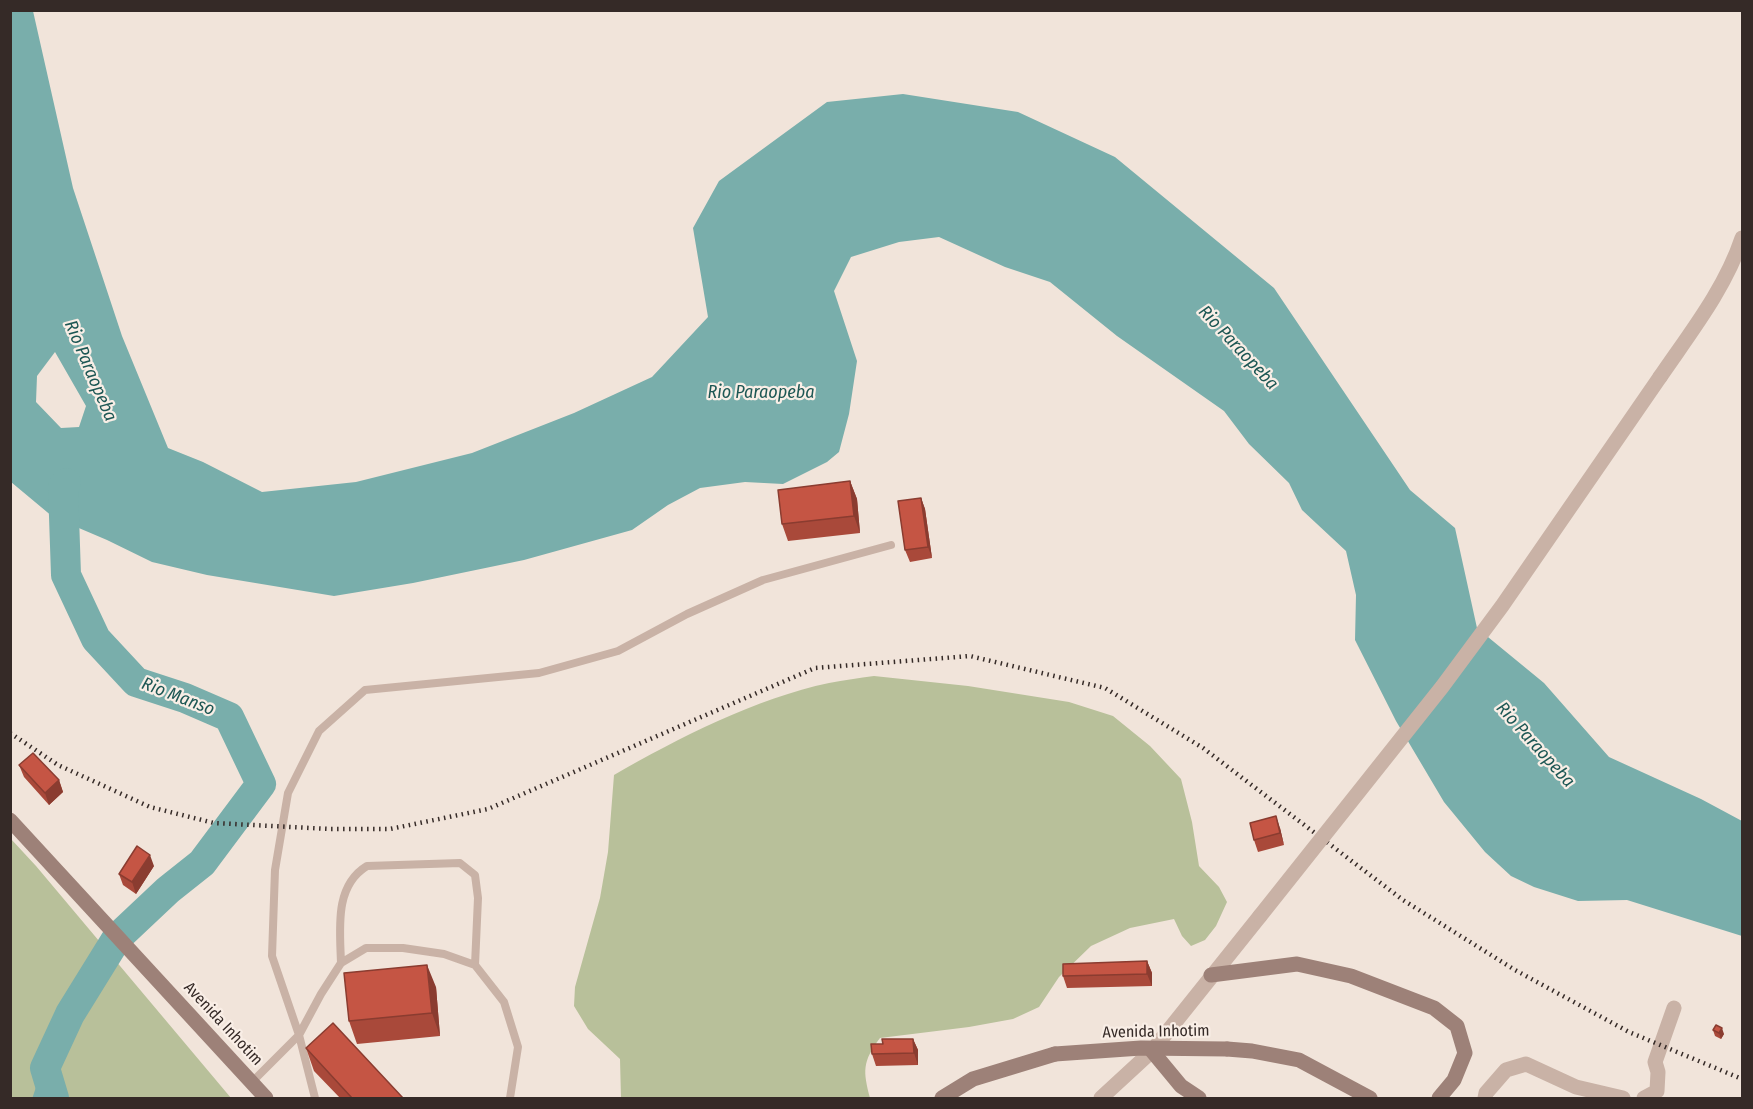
<!DOCTYPE html>
<html>
<head>
<meta charset="utf-8">
<style>
  body { margin:0 }
  #map { position:relative; width:1753px; height:1109px; overflow:hidden; background:#f1e4da; font-family:"Fira Sans Condensed",sans-serif }
  canvas { display:block }
  .frame { position:absolute; inset:0; border:12px solid #352a27; pointer-events:none }
</style>
</head>
<body>
<div id="map">
<canvas width="1753" height="1109"></canvas>
<div class="frame"></div>
</div>
<script>
const ctx = document.querySelector('canvas').getContext('2d');
ctx.lineJoin = 'round';
function paint(path, color) { ctx.fillStyle = color; ctx.fill(path, 'evenodd'); }
function strokePath(path, color, width, dash) { ctx.strokeStyle = color; ctx.lineWidth = width; ctx.lineCap = dash ? 'butt' : 'round'; ctx.setLineDash(dash || []); ctx.stroke(path); }
function drawText(font, color, halo, rows, align = 'center') {
  ctx.font = font + ' "Fira Sans Condensed",sans-serif'; ctx.lineWidth = 4.5; ctx.setLineDash([]); ctx.textBaseline = 'middle'; ctx.strokeStyle = halo; ctx.fillStyle = color; for (const [text, x, y, turn = 0] of rows) {
    ctx.save(); ctx.translate(x, y); ctx.rotate((+turn || 0) * Math.PI / 180); ctx.textAlign = isNaN(turn) ? turn : align; if (halo) ctx.strokeText(text, 0, 0); ctx.fillText(text, 0, 0); ctx.restore();
  }
}
paint(new Path2D(`
  M874 676 968 686 1069 702 1113 716 1150 746 1181 779 1192 822 1199 866 1219 887 1227 902 1216 926 1205 940 1191 946 1182 936 1174 919 1130 928 1091 946 1059 977 1039 1007 1013 1019 969 1027 880 1038C862 1062 863 1071 870 1098H621L620 1059 588 1029 574 1006 575 987 600 898 608 852 614 775C678 738 757 698 829 683 844 680 859 678 874 676Z
  M11 839 36 866 231 1098H11Z`), '#b8c09a');
paint(new Path2D(`
  M10 11H33L73 188 122 336 168 448 203 462 262 492 356 482 472 453 574 413 652 377 708 317 693 228 719 181 827 102 903 94 1018 112 1115 157 1274 288 1410 490 1455 528 1477 628 1544 683 1609 757 1701 799 1742 821V936L1627 900 1578 901 1534 887 1511 876 1485 852 1444 802 1396 721 1355 640 1356 595 1346 551 1302 510 1289 483 1249 444 1224 411 1117 336 1050 282 1005 267 939 237 899 242 851 257 834 291 857 361 849 414 839 452 827 462 783 484 745 482 700 488 668 505 632 530 524 560 413 583 334 596 207 575 152 562 107 540 53 517 11 482ZM55 352 86 406 79 427 61 428 36 402 37 376Z`), '#79aeab');
strokePath(new Path2D(`
  M35 1098 45 1068`), '#79aeab', 5);
strokePath(new Path2D(`
  M54 1098 45 1068 70 1014 117 938 168 890 202 863 261 784 229 717 185 698 136 682 96 639 66 575 63 487 66 483`), '#79aeab', 30);
strokePath(new Path2D(`
  M341 963C340 929 334 886 367 866L460 863 475 875 478 898 475 965
  M252 1082 299 1035 321 994 341 963 366 948H403L444 954 475 965 504 1002 518 1047 510 1098
  M315 1098 299 1035 272 956 275 870 288 793 319 731 365 690 539 673 618 651 687 614 763 580 891 545`), '#c9b2a6', 8);
strokePath(new Path2D(`
  M1485 1098 1486 1093 1506 1070 1526 1064 1576 1087 1623 1098
  M1644 1098 1657 1091 1658 1072 1655 1062 1674 1008`), '#c9b2a6', 15);
strokePath(new Path2D(`
  M1660 377C1690 333 1725 289 1742 238
  M1101 1098 1152 1051 1260 916`), '#c9b2a6', 15);
strokePath(new Path2D(`
  M10 820 266 1098
  M1211 975 1297 964 1351 976 1434 1008 1457 1026 1465 1053 1454 1080 1439 1098
  M1227 1049 1252 1051 1299 1060 1370 1098
  M1152 1051 1181 1086 1199 1098
  M942 1098 973 1079 1055 1054`), '#9d8178', 15);
strokePath(new Path2D(`
  M10 733 58 765 150 807 214 823 330 829H390L488 809 815 668 970 656 1105 688 1203 748 1403 900 1515 970 1629 1032 1742 1079`), '#352a27', 4.5, [1.5, 4.5]);
strokePath(new Path2D(`
  M1260 916 1442 687 1502 606 1660 377`), '#c9b2a6', 15);
strokePath(new Path2D(`
  M1055 1054 1141 1048 1227 1049`), '#9d8178', 15);
paint(new Path2D(`
  M850 481 857 499 860 533 788 541 782 524Z
  M921 498 925 509 932 558 910 562 905 550Z
  M19 765 59 780 63 792 49 805 24 777Z
  M1280 828 1284 845 1258 852 1254 840Z
  M154 866 136 894 123 885 119 874Z
  M1147 961 1152 973V986L1067 988 1063 976Z
  M436 987 440 1036 357 1044 349 1021Z
  M1713 1030 1724 1034 1721 1039 1715 1036Z
  M913 1039 918 1050V1065L876 1066 872 1054 883 1044Z
  M306 1048 403 1098H340L314 1071Z`), '#a9493a');
paint(new Path2D(`
  M850 481 857 499 860 533 854 516Z
  M921 498 925 509 932 558 928 547Z
  M59 780 63 792 49 805 45 793Z
  M1276 816 1280 828 1284 845 1280 833Z
  M150 855 154 866 136 894 132 882Z
  M1147 961 1152 973V986L1147 974Z
  M427 965 436 987 440 1036 432 1013Z
  M1722 1028 1724 1034 1721 1039 1719 1033Z
  M913 1039 918 1050V1065L914 1053Z`), '#8a3c30');
const building = new Path2D(`
  M850 481 854 516 782 524 778 490Z
  M921 498 928 547 905 550 898 501Z
  M33 753 59 780 45 793 19 765Z
  M1276 816 1280 833 1254 840 1250 823Z
  M137 846 150 855 132 882 119 874Z
  M1147 961V974L1063 976V964Z
  M427 965 432 1013 349 1021 344 973Z
  M333 1023 403 1098H352L306 1048Z
  M1716 1025 1722 1028 1719 1033 1713 1030Z
  M882 1039H913L914 1053 872 1054 871 1044H883Z`);
paint(building, '#c55544');
strokePath(building, '#8a3c30', 1.5);
drawText('16px', '#352a27', '#f9eee6', [
  ["Avenida Inhotim",223,1024,47],
  ["Avenida Inhotim",1156,1032,-1]
]);
drawText('italic 18px', '#1d5754', '#f9eee6', [
  ["Rio Paraopeba",1238,348,47],
  ["Rio Paraopeba",90,371,67],
  ["Rio Paraopeba",761,393],
  ["Rio Manso",178,697,21],
  ["Rio Paraopeba",1535,745,48]
]);
</script>
</body>
</html>
